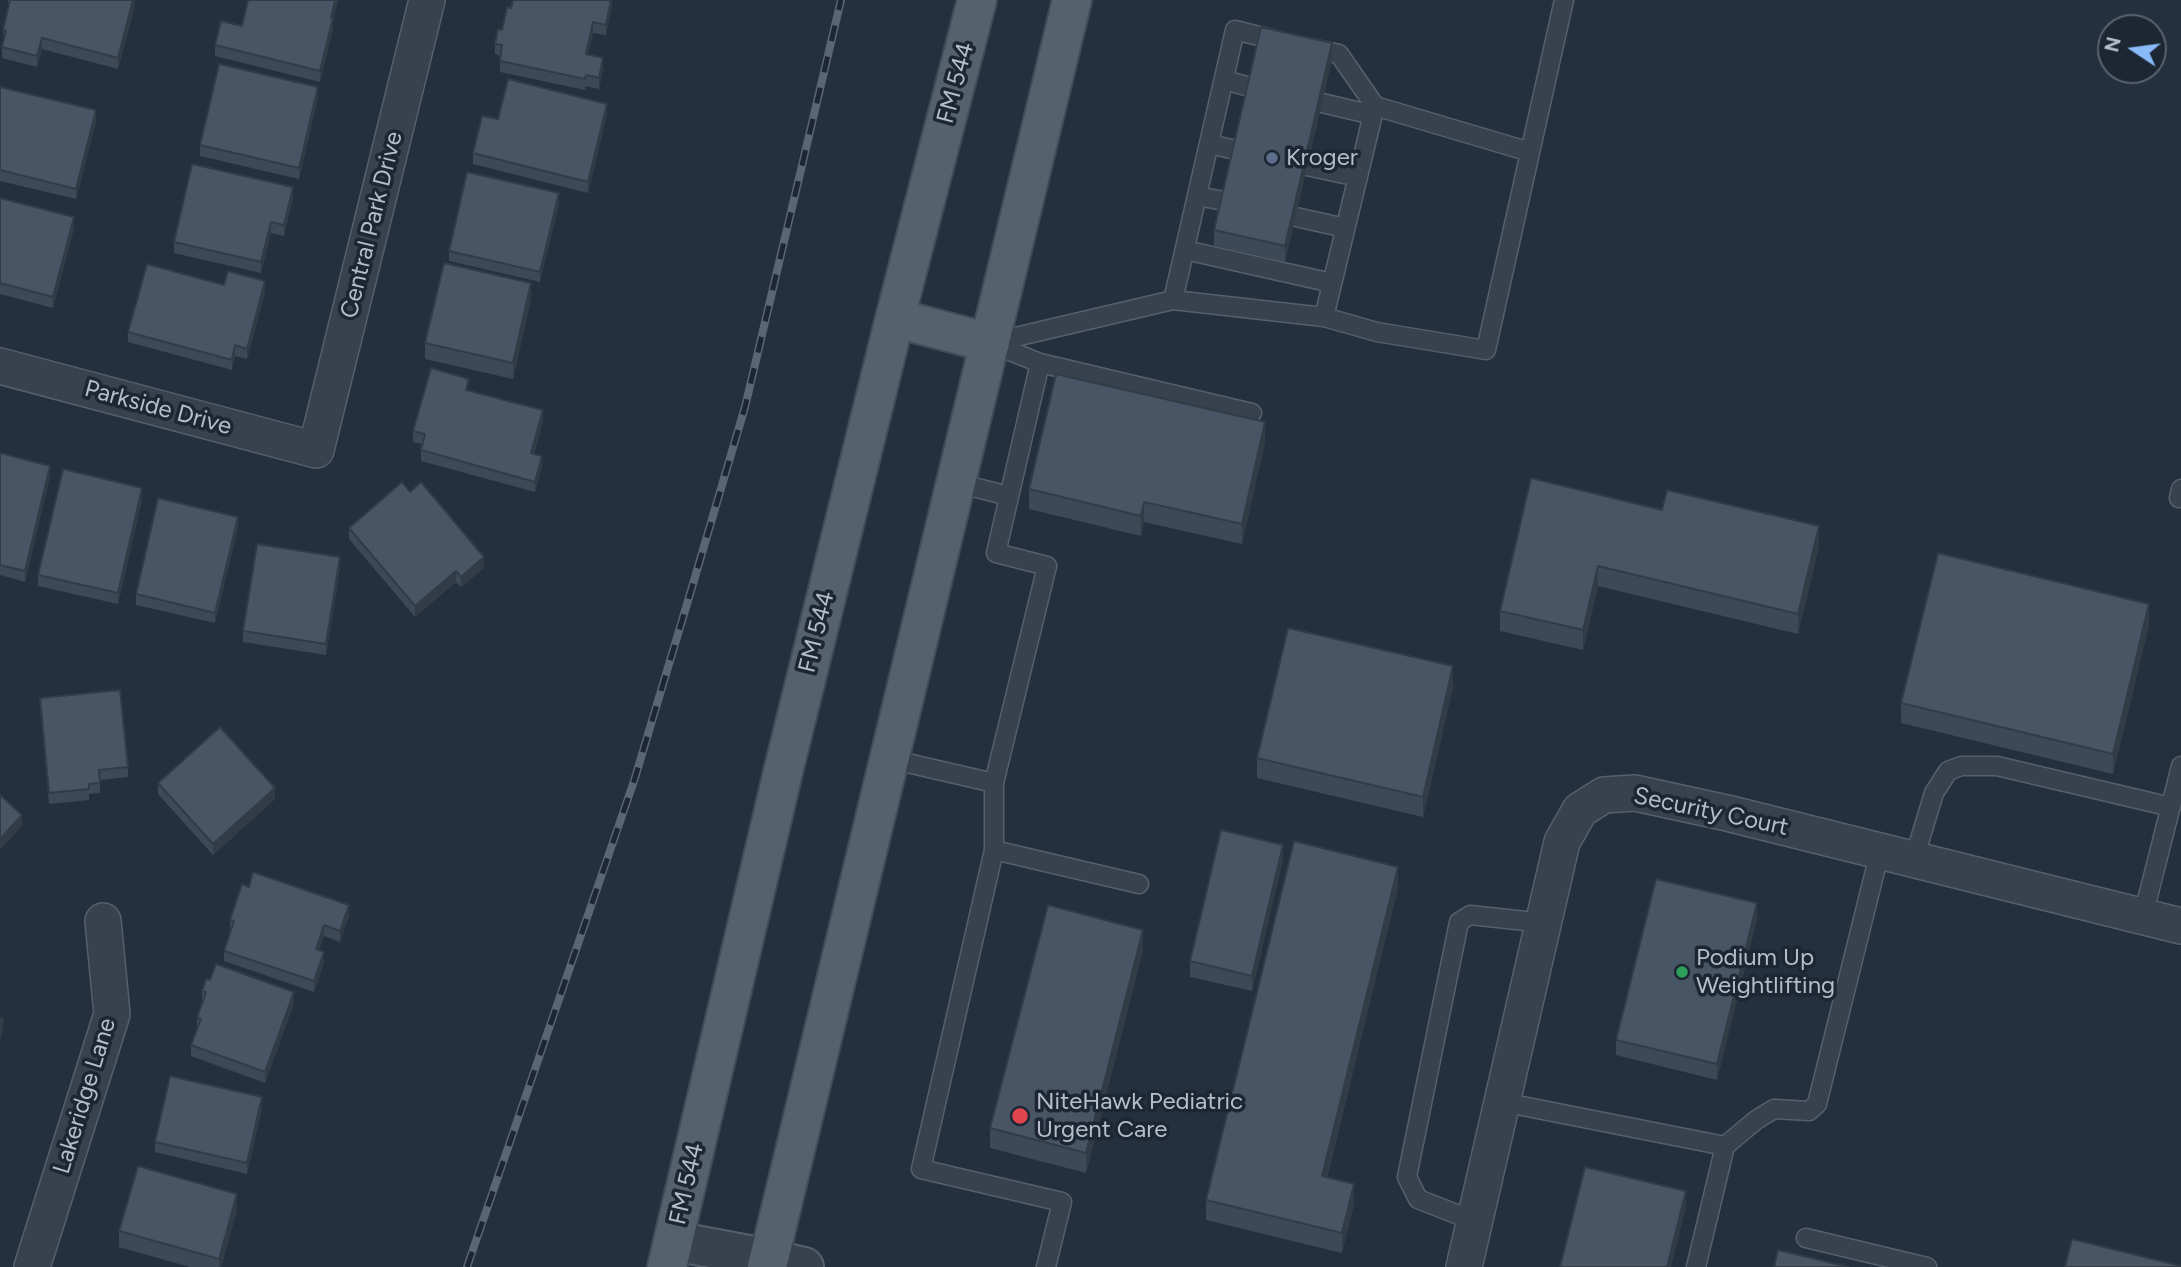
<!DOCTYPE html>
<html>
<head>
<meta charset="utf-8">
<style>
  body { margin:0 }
  #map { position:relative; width:2181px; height:1267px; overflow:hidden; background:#24303e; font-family:Figtree,sans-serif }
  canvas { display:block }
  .north { position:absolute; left:2097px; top:14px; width:70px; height:70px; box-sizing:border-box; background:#1d2733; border:2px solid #59636f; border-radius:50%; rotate:283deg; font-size:19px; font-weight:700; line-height:28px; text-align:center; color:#b4bdc9 }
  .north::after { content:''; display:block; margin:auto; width:24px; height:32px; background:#89b9f9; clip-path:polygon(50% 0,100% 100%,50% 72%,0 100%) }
</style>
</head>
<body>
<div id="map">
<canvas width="2181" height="1267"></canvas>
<div class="north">N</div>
</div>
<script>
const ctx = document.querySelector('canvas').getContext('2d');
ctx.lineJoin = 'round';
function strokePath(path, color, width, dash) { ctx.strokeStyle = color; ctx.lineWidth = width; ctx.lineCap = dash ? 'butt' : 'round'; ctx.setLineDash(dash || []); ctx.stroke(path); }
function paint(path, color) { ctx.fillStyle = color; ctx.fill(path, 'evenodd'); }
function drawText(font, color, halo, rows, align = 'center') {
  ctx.font = font + ' Figtree,sans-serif'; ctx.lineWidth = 7; ctx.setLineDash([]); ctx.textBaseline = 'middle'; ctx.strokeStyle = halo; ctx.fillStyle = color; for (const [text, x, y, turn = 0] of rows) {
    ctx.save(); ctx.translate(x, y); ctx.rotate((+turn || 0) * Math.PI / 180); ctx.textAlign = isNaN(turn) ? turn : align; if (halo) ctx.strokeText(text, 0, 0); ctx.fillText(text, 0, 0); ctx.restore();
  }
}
const service = new Path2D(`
  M1310 48 1339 54 1375 106
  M1224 80 1250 87
  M1322 103 1373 115
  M1209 144 1236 150
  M1307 166 1358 177
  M1197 196 1224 201
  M1296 217 1345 228
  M1185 250 1332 283
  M1173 300 1235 30 1279 41
  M1324 317 1375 106 1530 152
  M990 343 1173 300 1324 317 1377 332 1486 350 1564 0
  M990 343 1040 363 1252 413
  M1040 363 996 553 1047 566 994 783V850L921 1169 1062 1202 1046 1267
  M957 483 1009 496
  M2181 489 2179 498H2181
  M890 759 994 783
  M994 850 1139 884
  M1914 859 1934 793 1948 771 1961 766H1997L2171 807
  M2143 916 2181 766
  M1502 1102 1725 1146 1756 1120 1774 1109 1809 1111 1817 1104 1880 851
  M1474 1221 1418 1199 1407 1177 1459 922 1470 915 1544 923
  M1806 1238 1927 1267
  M1696 1267 1725 1146`);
const minor = new Path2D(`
  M0 366 316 450 427 0
  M32 1267 112 1014 103 921
  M1464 1267 1562 842 1580 810 1604 795 1635 793 1727 813 2181 926`);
const tertiary = new Path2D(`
  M674 1241 770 1259 804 1267`);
const primary = new Path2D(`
  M895 318 990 343
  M667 1267 783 772 895 318 977 0
  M767 1267 1072 0`);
strokePath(service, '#56606c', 21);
strokePath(minor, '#56606c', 38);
strokePath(tertiary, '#56606c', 42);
strokePath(primary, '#414b57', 42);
strokePath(service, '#38424e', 18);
strokePath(minor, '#38424e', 35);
strokePath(tertiary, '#38424e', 38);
strokePath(primary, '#56616e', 38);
const rail = new Path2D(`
  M467 1267 634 781 690 594 745 407 841 0`);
strokePath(rail, '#5a6675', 8);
strokePath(rail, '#1d2733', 5, [16]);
paint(new Path2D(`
  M8 0H135V5L118 69 42 49 37 67 2 58V47L4 41 3 30 8 9Z
  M338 0 333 19V29L320 82 215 56V45L242 26Z
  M612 0V6L606 35 593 33 588 55 603 68 599 89 586 86 585 90 500 72V56L495 54V44L502 30 511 8Z
  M1332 59 1285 262 1214 246V230Z
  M0 87 96 121 76 199 0 181Z
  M318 97 299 179 200 156V145Z
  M607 114 588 193 473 164V153L498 119Z
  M0 198 74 228 53 308 0 294Z
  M293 198 284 236 271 233 261 273 174 253V242Z
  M559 204 540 282 449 261V251Z
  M224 285 265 292 247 359 235 356 232 370 128 342V332Z
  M531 299 513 379 425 359V343Z
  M469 390 543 421 534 454 542 467 535 492 421 461V450L422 444 413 442V431Z
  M1265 442 1242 544 1144 522 1141 536 1029 509V489Z
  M0 453 50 476 25 582 0 575Z
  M1531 478 1819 546 1798 634 1598 586 1583 650 1500 631V611Z
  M410 492 484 568 461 587 456 582 415 617 349 539V528Z
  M142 499 118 604 38 586V575Z
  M238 527 215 623 136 605V594Z
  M340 568 326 655 243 642V631Z
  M2149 625 2113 774 1901 723V703Z
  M1453 687 1423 817 1257 778V758Z
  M40 698 128 767V777L100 780V793L89 794V800L49 804 40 708Z
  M158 783 275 799 213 855 158 794Z
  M1283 860 1252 991 1190 977V961Z
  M249 887 349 916 340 942 324 936 319 950 324 962 314 992 224 961V951L230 931V920Z
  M1398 887 1327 1178 1354 1204 1342 1253 1206 1220V1200Z
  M1757 919 1717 1080 1616 1055V1040Z
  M1143 950 1086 1173 990 1148V1128Z
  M202 991 294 1003 265 1083 191 1056V1045L197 1029V1018L202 1001Z
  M262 1108 247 1174 155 1152V1142Z
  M237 1210 221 1267H190L119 1247V1231Z`), '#3e4957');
paint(new Path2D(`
  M133 0H135V5L118 69V58Z
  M335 0H338L333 19V29L320 82V71Z
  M611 0H612V6L606 35V25Z
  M593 22V33L586 65V54Z
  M42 38V49L37 67V56Z
  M1332 43V59L1285 262V246Z
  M603 58V68L599 89V78Z
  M318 87V97L299 179V168Z
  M607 104V114L588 193V182Z
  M96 110V121L76 199V189Z
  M293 187V198L284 236V225Z
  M559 193V204L540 282V272Z
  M74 217V228L53 308V297Z
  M271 222V233L261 273V262Z
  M265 281V292L247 359V349Z
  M531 283V299L513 379V363Z
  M235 345V356L232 370V360Z
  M543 410V421L531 464V453Z
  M1265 422V442L1242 544V524Z
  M542 456V467L535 492V482Z
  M50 466V476L25 582V571Z
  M142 488V499L118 604V593Z
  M1144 502V522L1141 536V516Z
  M238 517V527L215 623V613Z
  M1819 526V546L1798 634V614Z
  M340 557V568L326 655V644Z
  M484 557V568L461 587V577Z
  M1598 566V586L1583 650V630Z
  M456 571V582L415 617V606Z
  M2149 604V625L2113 774V754Z
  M1453 666V687L1423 817V797Z
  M275 788V799L213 855V844Z
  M22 815V826L0 850V839Z
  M1283 845V860L1252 991V976Z
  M1398 867V887L1322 1196V1176Z
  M1757 903V919L1717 1080V1064Z
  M349 905V916L340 942V931Z
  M324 925V936L316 959V949Z
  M1143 930V950L1086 1173V1153Z
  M324 952V962L314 992V981Z
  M294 992V1003L265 1083V1072Z
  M3 1019V1030L0 1042V1031Z
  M262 1097V1108L247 1174V1163Z
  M1354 1184V1204L1342 1253V1233Z
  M1686 1191V1207L1671 1267H1667Z
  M237 1194V1210L221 1267H219V1259Z`), '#323c47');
const building = new Path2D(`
  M10 0H133L118 58 42 38 37 56 2 47 6 31 3 30Z
  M248 0H335L331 18H333L320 71 215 45 221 21 242 26Z
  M513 0H611L606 25 593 22 586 54 603 58 599 78 586 75 585 79 500 61 502 45 495 44 498 29 502 30 507 7 511 8Z
  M1261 27 1332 43 1285 246 1214 230Z
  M219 64 318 87 299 168 200 145Z
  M508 79 607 104 588 182 473 153 482 116 498 119Z
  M0 87 96 110 76 189 0 170Z
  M192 164 293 187 284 225 271 222 261 262 174 242Z
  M467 172 559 193 540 272 449 251Z
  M0 198 74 217 53 297 0 283Z
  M444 263 531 283 513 363 425 343Z
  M147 264 224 285 228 271 265 281 247 349 235 345 232 360 128 332Z
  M431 368 469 379 466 390 543 410 531 453 542 456 535 482 421 450 425 434 413 431Z
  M1056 374 1265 422 1242 524 1144 502 1141 516 1029 489Z
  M0 453 50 466 25 571 0 565Z
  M63 469 142 488 118 593 38 575Z
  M1531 478 1662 510 1667 490 1819 526 1798 614 1598 566 1583 630 1500 611Z
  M402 482 410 492 421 482 484 557 461 577 456 571 415 606 349 528Z
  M158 498 238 517 215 613 136 594Z
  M257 544 340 557 326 644 243 631Z
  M1938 553 2149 604 2113 754 1901 703Z
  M1288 628 1453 666 1423 797 1257 758Z
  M120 690 128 767 99 770 100 783 89 784V789L49 793 40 698Z
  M220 727 275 788 213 844 158 783Z
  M0 795 22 815 0 839Z
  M1221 830 1283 845 1252 976 1190 961Z
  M1294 841 1398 867 1322 1176 1354 1184 1342 1233 1206 1200Z
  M253 872 349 905 340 931 324 925 316 949 324 952 314 981 224 951 234 921 230 920 242 884 249 887Z
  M1656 879 1757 903 1717 1064 1616 1040Z
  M1048 905 1143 930 1086 1153 990 1128Z
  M216 964 294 992 265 1072 191 1045 201 1019 197 1018 206 992 202 991 206 979 210 980Z
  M0 1018 3 1019 0 1031Z
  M170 1076 262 1097 247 1163 155 1142Z
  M138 1166 237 1194 219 1259 119 1231Z
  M1585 1167 1686 1191 1667 1267H1560Z
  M2072 1239 2181 1266V1267H2065Z
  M1778 1250 1849 1267H1774Z`);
paint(building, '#485565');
strokePath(building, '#323c47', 2);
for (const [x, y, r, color] of [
  [1272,158,7,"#5c6f8a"],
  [1682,972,7,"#2e9e5b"],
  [1020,1116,9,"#e0444e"]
]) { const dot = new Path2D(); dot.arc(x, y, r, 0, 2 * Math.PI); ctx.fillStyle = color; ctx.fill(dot); strokePath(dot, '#1d2733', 2.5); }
drawText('24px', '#b4bdc9', '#1d2733', [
  ["FM 544",956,83,-75],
  ["Central Park Drive",372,225,-76],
  ["Parkside Drive",158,408,15],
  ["FM 544",817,632,-76],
  ["Security Court",1711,812,12],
  ["Lakeridge Lane",85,1096,-73],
  ["FM 544",687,1184,-77]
]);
drawText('24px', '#b4bdc9', '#1d2733', [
  ["Kroger",1286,158],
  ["Podium Up",1696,958],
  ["Weightlifting",1696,986],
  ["NiteHawk Pediatric",1036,1102],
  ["Urgent Care",1036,1130]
], 'left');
</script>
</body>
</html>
